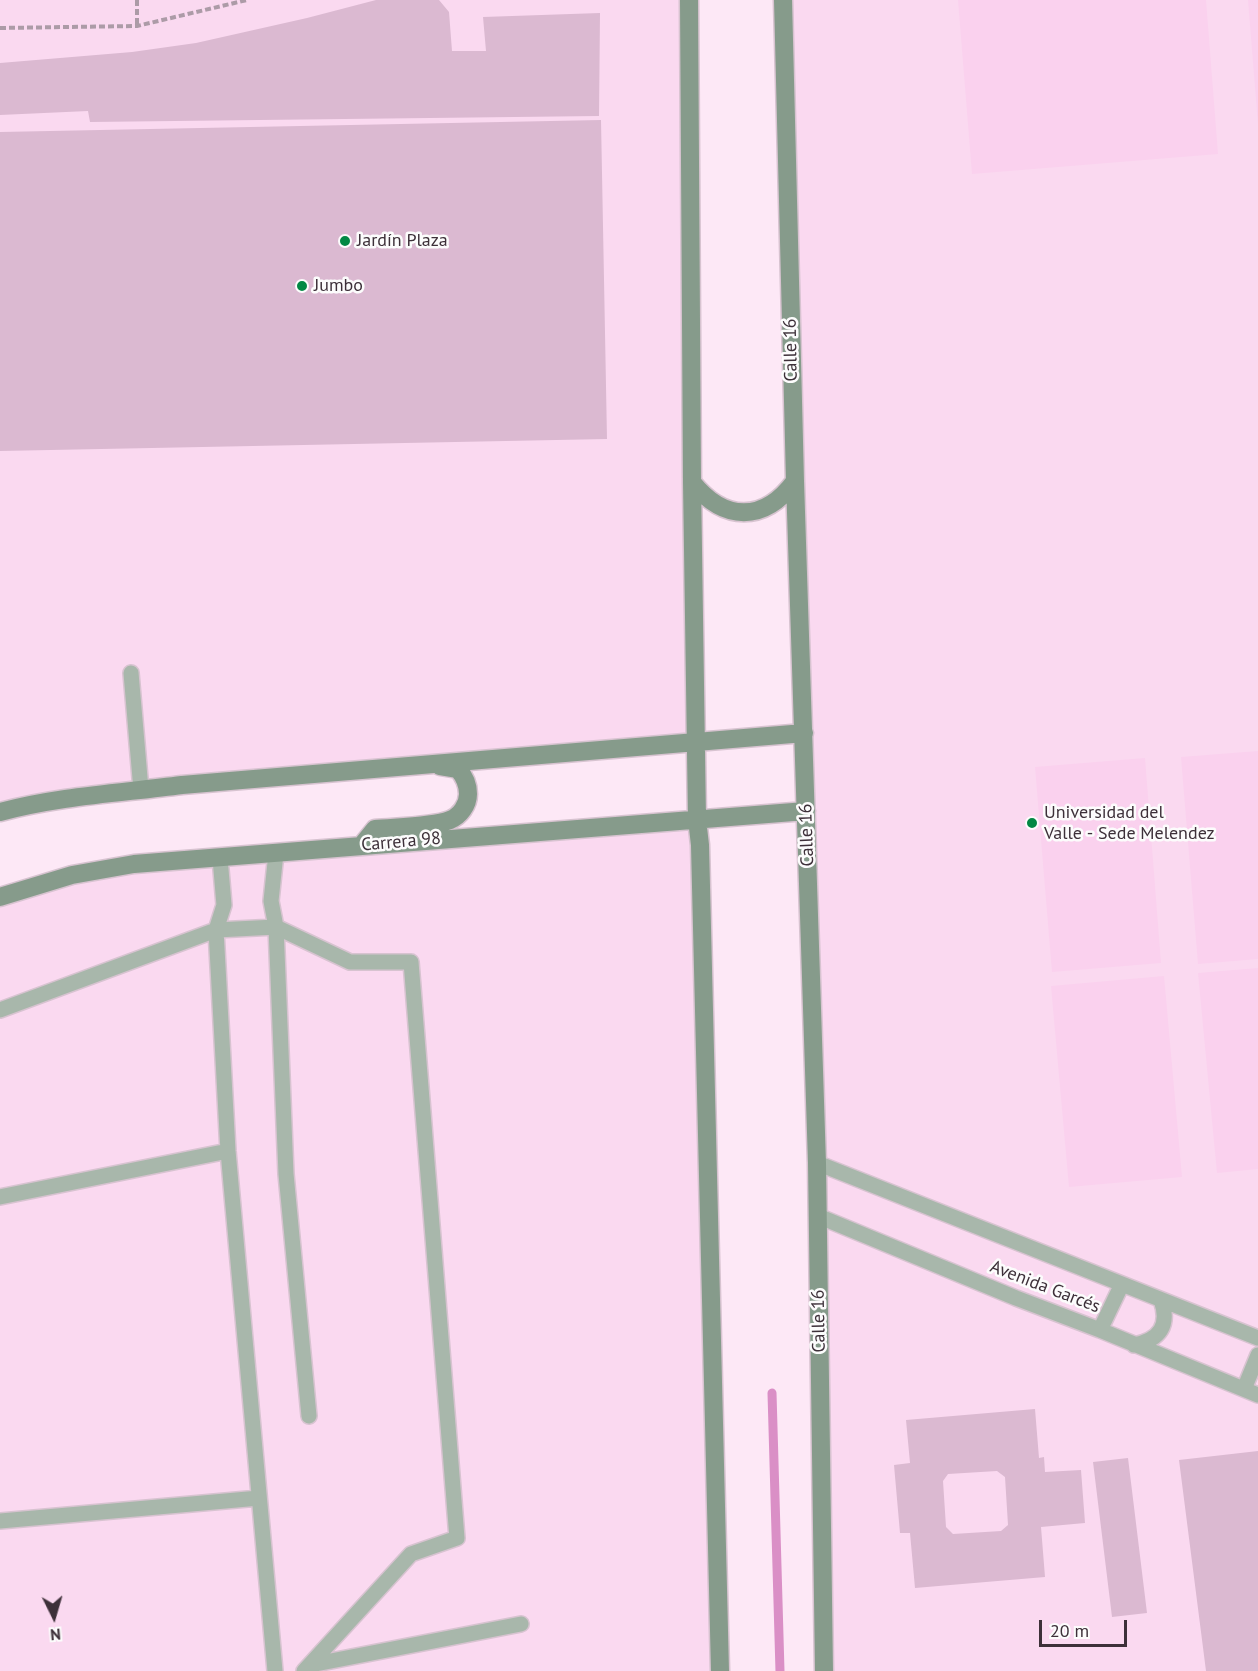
<!DOCTYPE html>
<html>
<head>
<meta charset="utf-8">
<style>
  body { margin:0 }
  #map { position:relative; width:1258px; height:1671px; overflow:hidden; background:#fde8f6; font-family:"PT Sans",sans-serif }
  canvas { display:block }
  .north { position:absolute; left:24px; top:1587px; width:60px; height:60px; -webkit-text-stroke:4px #fcfcfc; paint-order:stroke; rotate:175deg; font-size:16px; font-weight:700; line-height:24px; text-align:center; color:#3d3039 }
  .north::after { content:''; display:block; margin:auto; width:21px; height:27px; background:#3d3039; clip-path:polygon(50% 0,100% 100%,50% 72%,0 100%) }
  .scale { position:absolute; left:1039px; top:1620px; width:88px; height:27px; box-sizing:border-box; border:3px solid #3d3039; border-top:0; padding-left:8px; font-size:18px; line-height:21px; white-space:nowrap; color:#3d3039; -webkit-text-stroke:4px #fcfcfc; paint-order:stroke }
</style>
</head>
<body>
<div id="map">
<canvas width="1258" height="1671"></canvas>
<div class="north">N</div>
<div class="scale">20 m</div>
</div>
<script>
const ctx = document.querySelector('canvas').getContext('2d');
ctx.lineJoin = 'round';
function paint(path, color) { ctx.fillStyle = color; ctx.fill(path, 'evenodd'); }
function strokePath(path, color, width, dash) { ctx.strokeStyle = color; ctx.lineWidth = width; ctx.lineCap = dash ? 'butt' : 'round'; ctx.setLineDash(dash || []); ctx.stroke(path); }
function drawText(font, color, halo, rows, align = 'center') {
  ctx.font = font + ' "PT Sans",sans-serif'; ctx.lineWidth = 5; ctx.setLineDash([]); ctx.textBaseline = 'middle'; ctx.strokeStyle = halo; ctx.fillStyle = color; for (const [text, x, y, turn = 0] of rows) {
    ctx.save(); ctx.translate(x, y); ctx.rotate((+turn || 0) * Math.PI / 180); ctx.textAlign = isNaN(turn) ? turn : align; if (halo) ctx.strokeText(text, 0, 0); ctx.fillText(text, 0, 0); ctx.restore();
  }
}
paint(new Path2D(`
  M0 0H689L697 741 0 812Z
  M783 0H1258V1671H824Z
  M697 819 720 1671H0V897L71 875Z`), '#fad9f0');
paint(new Path2D(`
  M958 0H1206L1218 154 972 174Z
  M1248 0H1258V124Z
  M1258 751V959L1198 964 1181 757Z
  M1145 758 1161 963 1052 972 1035 767Z
  M1258 968V1169L1217 1173 1198 973Z
  M1164 976 1182 1177 1069 1187 1051 986Z`), '#fad1ee');
strokePath(new Path2D(`
  M772 1393 780 1671`), '#da8fc6', 9);
paint(new Path2D(`
  M376 0H439L449 12 452 51H486L483 17 600 13 599 116 90 122 88 111 0 115V63L132 52 196 43 307 18Z
  M601 120 607 439 0 451V132Z
  M1035 1409 1039 1458 1044 1457 1045 1472 1081 1470 1085 1523 1041 1527 1045 1577 915 1588 910 1533H900L894 1465 910 1463 906 1420ZM997 1471 1005 1477 1008 1525 1001 1531 953 1534 946 1527 943 1481 948 1474Z
  M1258 1451V1671H1206L1179 1460Z
  M1128 1458 1147 1613 1112 1617 1093 1462Z`), '#dbb9d1');
const lane = new Path2D(`
  M131 673 141 790
  M276 853 271 901 276 927 286 1174 309 1416
  M220 858 224 905 216 930 228 1151 275 1671
  M0 1010 216 930 276 927 350 962H411L457 1538 411 1554 304 1671
  M817 1163 1258 1338
  M0 1197 228 1151
  M818 1216 1016 1298 1100 1330 1258 1395
  M1100 1330 1122 1284
  M1134 1345C1160 1340 1170 1325 1161 1300
  M1244 1389 1258 1355
  M0 1521 259 1498
  M311 1668 310 1665 521 1624`);
const secondary = new Path2D(`
  M689 0 692 482 697 819 700 845 720 1671
  M783 0 795 481 817 1163 824 1671
  M692 482C724 522 764 523 795 481
  M0 812C60 796 121 793 182 785L804 733
  M362 845 375 829C396 827 432 827 450 820 460 816 468 805 468 794 468 784 465 777 458 769L440 766
  M0 897 72 875 134 864 806 811`);
strokePath(lane, '#d7c3d0', 18);
strokePath(secondary, '#d7c3d0', 21);
strokePath(new Path2D(`
  M137 0V26
  M0 28 137 26 247 0`), '#ac9ba7', 4, [6, 3]);
strokePath(lane, '#a8b7ab', 15);
strokePath(secondary, '#869b8b', 18);
for (const [x, y, r, color] of [
  [345,241,6,"#028844"],
  [302,286,6,"#028844"],
  [1032,823,6,"#028844"]
]) { const dot = new Path2D(); dot.arc(x, y, r, 0, 2 * Math.PI); ctx.fillStyle = color; ctx.fill(dot); strokePath(dot, '#fcfcfc', 2); }
drawText('18px', '#3d3039', '#fcfcfc', [
  ["Jardín Plaza",357,241],
  ["Jumbo",314,286],
  ["Universidad del",1044,813],
  ["Valle - Sede Melendez",1044,834]
], 'left');
drawText('18px', '#3d3039', '#fcfcfc', [
  ["Calle 16",791,350,-91],
  ["Calle 16",807,835,-92],
  ["Carrera 98",401,842,-5],
  ["Avenida Garcés",1045,1287,21],
  ["Calle 16",819,1321,-91]
]);
</script>
</body>
</html>
